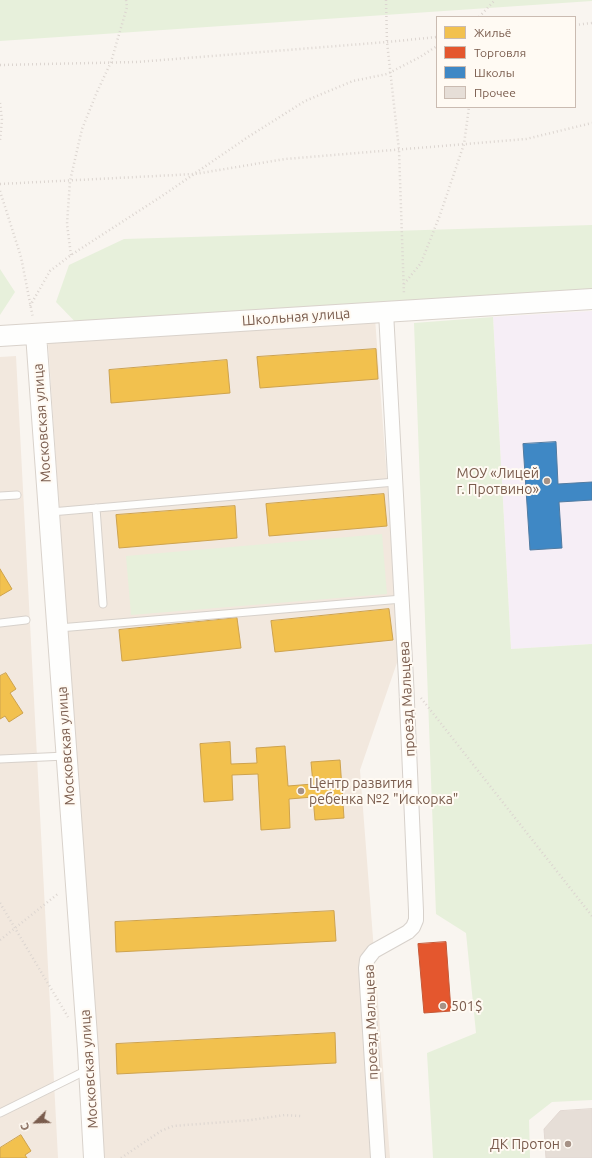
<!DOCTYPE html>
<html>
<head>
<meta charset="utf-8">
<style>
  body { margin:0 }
  #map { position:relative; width:592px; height:1158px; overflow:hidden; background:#f9f5f0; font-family:Ubuntu,sans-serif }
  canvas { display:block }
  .legend { position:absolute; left:436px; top:16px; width:140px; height:92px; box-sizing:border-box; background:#fffaf3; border:1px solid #cabbb1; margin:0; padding:5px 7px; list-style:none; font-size:12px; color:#7a5c4d }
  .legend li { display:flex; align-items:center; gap:8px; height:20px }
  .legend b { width:20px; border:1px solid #cabbb1 }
  .north { position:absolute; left:16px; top:1102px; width:40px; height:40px; -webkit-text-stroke:3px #fffaf3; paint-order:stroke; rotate:247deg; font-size:11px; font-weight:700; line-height:16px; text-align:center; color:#7a5c4d }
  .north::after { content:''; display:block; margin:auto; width:14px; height:18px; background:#7a5c4d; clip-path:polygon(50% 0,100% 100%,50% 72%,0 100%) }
</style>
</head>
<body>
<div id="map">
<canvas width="592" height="1158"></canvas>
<ul class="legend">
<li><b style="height:11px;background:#f2c14e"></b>Жильё</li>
<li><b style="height:11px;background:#e4572e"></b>Торговля</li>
<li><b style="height:11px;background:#3f88c5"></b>Школы</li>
<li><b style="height:11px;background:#e6ded7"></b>Прочее</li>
</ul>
<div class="north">С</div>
</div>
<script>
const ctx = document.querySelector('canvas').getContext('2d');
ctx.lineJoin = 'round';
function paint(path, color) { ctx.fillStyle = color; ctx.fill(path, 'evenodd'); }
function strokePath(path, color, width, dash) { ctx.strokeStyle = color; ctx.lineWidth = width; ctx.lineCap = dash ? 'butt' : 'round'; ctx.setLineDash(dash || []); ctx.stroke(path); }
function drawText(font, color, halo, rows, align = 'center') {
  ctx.font = font + ' Ubuntu,sans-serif'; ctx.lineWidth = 4; ctx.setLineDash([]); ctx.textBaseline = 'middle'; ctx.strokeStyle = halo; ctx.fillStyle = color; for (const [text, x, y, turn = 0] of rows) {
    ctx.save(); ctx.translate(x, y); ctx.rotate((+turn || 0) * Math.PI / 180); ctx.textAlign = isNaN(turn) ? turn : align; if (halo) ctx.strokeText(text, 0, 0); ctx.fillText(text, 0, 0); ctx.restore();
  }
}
paint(new Path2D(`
  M375 318 400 654 360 770 390 1158H103L48 343Z
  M16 356 58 1158H0V357Z`), '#f2e8de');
paint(new Path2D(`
  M592 311V644L511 649 493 317Z`), '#f6eef6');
paint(new Path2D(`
  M0 0H592V1L0 41Z
  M592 225V293L84 331 56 302 69 265 124 239Z
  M0 269 15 292 0 315Z
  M493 317 511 649 592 644V1100L552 1102 529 1120 530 1158H433L427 1053 476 1033 466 933 436 914 414 323Z
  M382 534 387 594 131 615 126 556Z`), '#e7f0db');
const homes = new Path2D(`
  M376 349 378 379 260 388 257 357Z
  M227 360 230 393 111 403 109 370Z
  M384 494 387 526 269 536 266 504Z
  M235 506 237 538 119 548 116 515Z
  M0 569 12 589 0 596Z
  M389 609 393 640 275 652 271 621Z
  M237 618 241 648 122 661 119 630Z
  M6 673 16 689 10 693 23 713 9 722 5 716 0 719V676Z
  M230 742 231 764 257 763 256 748 285 746 288 786 313 784 311 762 340 760 344 818 315 820 313 797 289 799 290 828 261 830 258 774 232 775 233 800 204 802 200 744Z
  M334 911 336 941 116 952 115 922Z
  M335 1033 336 1063 117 1074 116 1044Z
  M21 1135 31 1151 25 1155 27 1158H0V1148Z`);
paint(homes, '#f2c14e');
strokePath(homes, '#cea34e', 1);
const shops = new Path2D(`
  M446 942 451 1011 424 1013 418 944Z`);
paint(shops, '#e4572e');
strokePath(shops, '#c45837', 1);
const schools = new Path2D(`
  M556 442 558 484 592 482V500L559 502 562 548 530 550 523 444Z`);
paint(schools, '#3f88c5');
strokePath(schools, '#517ba1', 1);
const building = new Path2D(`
  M592 1109V1158H546L544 1129 560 1111Z`);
paint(building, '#e6ded7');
strokePath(building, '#e2d8d2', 1);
const lane = new Path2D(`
  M0 496 17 495
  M96 508 103 604
  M51 512 395 482
  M0 623 26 620
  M59 628 402 599
  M0 759 66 756
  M0 1113 87 1070`);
const street = new Path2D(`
  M378 1158 366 968 367 960 374 951 408 932 413 927 416 920V911L406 679 386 312`);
const secondary = new Path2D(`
  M36 334 88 1050 94 1158
  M0 336 592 299`);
strokePath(lane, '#d7d1cb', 9);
strokePath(street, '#d7d1cb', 16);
strokePath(secondary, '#d9d2cb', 22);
strokePath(new Path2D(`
  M386 0 387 42 399 150 404 295
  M479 17 495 0
  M575 25 592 23
  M0 65 137 62 387 42 437 37
  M0 103 2 120 0 140
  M0 184 195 174 285 159 526 139 592 123
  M0 191 21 257 33 318
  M71 255 67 224 70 181 82 129 97 92 111 62 127 7 126 0
  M404 284 421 263 440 215 464 144 469 107
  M30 306 50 271 71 255 162 196 248 137 305 101 353 81 387 74 420 57 437 46
  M421 698 592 916
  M0 903 68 1017
  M0 940 59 893
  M121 1158 161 1131 173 1126 251 1120 285 1115 301 1116`), '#dcd5d0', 2.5, [1, 3]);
strokePath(lane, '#fefefd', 7);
strokePath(street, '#fefefd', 14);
strokePath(secondary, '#fefefd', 20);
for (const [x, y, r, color] of [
  [547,481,4,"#a69286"],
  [301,791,4,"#a69286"],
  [443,1006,4,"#a69286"],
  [568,1144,4,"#a69286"]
]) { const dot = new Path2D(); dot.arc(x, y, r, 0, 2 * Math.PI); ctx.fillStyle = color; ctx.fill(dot); strokePath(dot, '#fffaf3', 1.5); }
drawText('14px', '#7a5c4d', '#fffaf3', [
  ["Школьная улица",296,317,-4],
  ["Московская улица",42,423,-94],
  ["проезд Мальцева",407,699,-93],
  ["Московская улица",66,746,-94],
  ["проезд Мальцева",371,1022,-92],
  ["Московская улица",89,1069,-94]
]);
drawText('14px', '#7a5c4d', '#fffaf3', [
  ["МОУ «Лицей",539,473],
  ["г. Протвино»",539,489],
  ["Центр развития",309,783,"left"],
  ["ребенка №2 \"Искорка\"",309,799,"left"],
  ["501$",451,1006,"left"],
  ["ДК Протон",560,1144]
], 'right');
</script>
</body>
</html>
